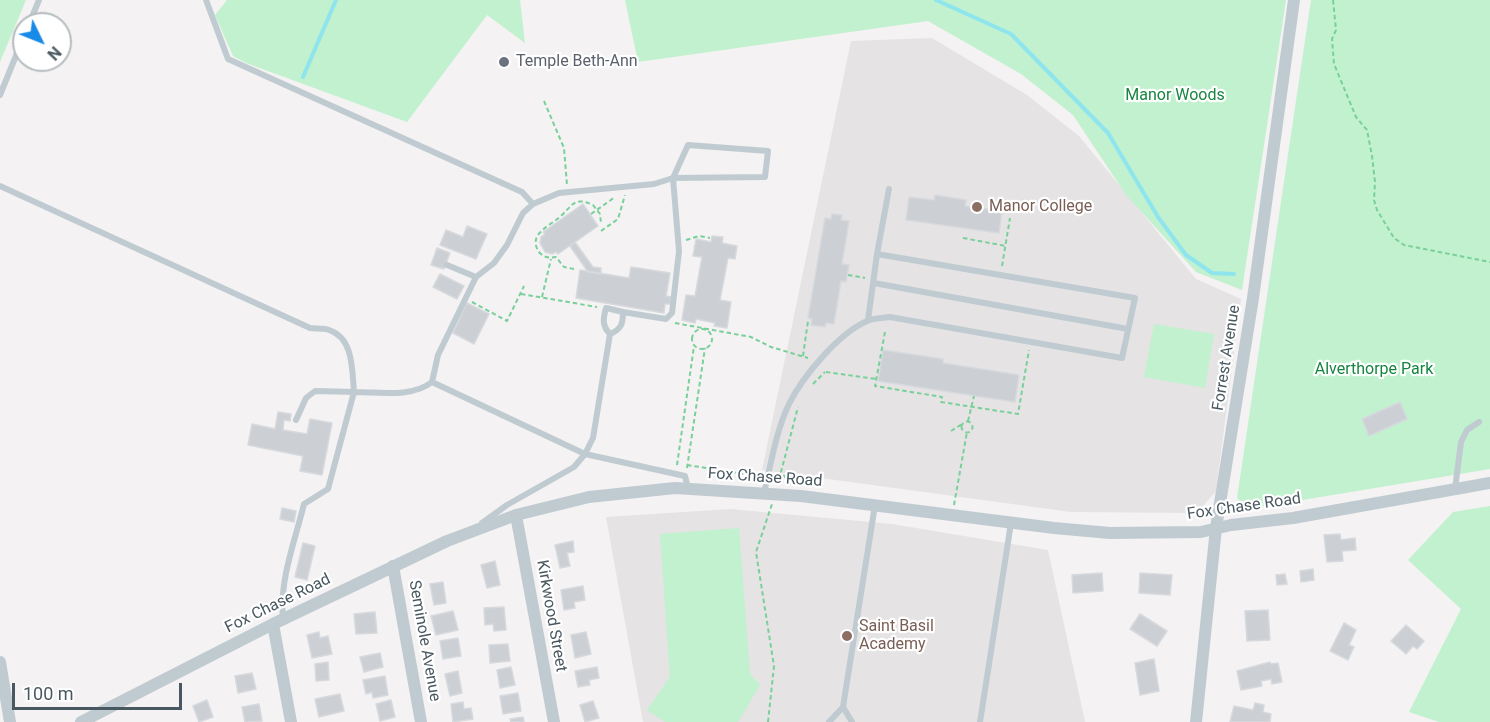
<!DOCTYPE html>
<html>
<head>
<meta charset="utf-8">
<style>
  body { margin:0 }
  #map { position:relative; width:1490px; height:722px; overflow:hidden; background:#f4f2f2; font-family:Roboto,sans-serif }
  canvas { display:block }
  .north { position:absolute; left:12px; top:12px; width:60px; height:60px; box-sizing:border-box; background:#fff; border:2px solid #b6bcbf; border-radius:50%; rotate:133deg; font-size:16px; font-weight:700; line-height:24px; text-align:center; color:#495860 }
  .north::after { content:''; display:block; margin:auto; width:21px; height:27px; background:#188be8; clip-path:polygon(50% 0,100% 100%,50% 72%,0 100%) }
  .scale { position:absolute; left:12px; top:683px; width:170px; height:27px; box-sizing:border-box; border:3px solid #495860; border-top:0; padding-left:8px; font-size:18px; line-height:21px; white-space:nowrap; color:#495860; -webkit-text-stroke:4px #fff; paint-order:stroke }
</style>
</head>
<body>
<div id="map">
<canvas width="1490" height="722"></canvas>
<div class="north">N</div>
<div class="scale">100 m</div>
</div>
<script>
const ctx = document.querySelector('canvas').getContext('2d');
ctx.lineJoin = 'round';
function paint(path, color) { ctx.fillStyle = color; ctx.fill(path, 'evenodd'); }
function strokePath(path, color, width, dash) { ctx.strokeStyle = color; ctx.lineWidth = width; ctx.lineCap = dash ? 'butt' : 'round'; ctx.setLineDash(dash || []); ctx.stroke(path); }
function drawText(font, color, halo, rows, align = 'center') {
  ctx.font = font + ' Roboto,sans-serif'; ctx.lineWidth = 4.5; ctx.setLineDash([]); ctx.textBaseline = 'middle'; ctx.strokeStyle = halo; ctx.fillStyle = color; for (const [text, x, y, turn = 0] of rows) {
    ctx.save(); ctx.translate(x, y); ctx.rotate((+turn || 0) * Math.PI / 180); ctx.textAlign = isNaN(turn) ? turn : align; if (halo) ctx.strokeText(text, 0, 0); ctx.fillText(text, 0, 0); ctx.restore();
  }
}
paint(new Path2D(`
  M932 38 1027 95 1079 136 1196 279 1241 299 1216 491 1197 513 1071 512 762 470 851 41Z
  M730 509 892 524 1048 550 1085 722H643L606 517Z`), '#e5e3e4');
paint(new Path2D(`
  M0 0H26L0 62Z
  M227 0H520L525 43 487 15 407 122 246 63 233 56 215 15Z
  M625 0H1286L1242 290 1196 272 1126 195 1073 115 1021 74 928 21 638 62Z
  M1311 0H1490V469L1260 507 1244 506 1237 498Z
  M1154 324 1214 334 1205 388 1144 377Z
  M1490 506V722H1439L1409 712 1461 609 1408 560 1453 512Z
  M739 528 750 674 760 685 738 722H665L647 710 670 677 660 534Z`), '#c1f1ce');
strokePath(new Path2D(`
  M936 0 1011 34 1108 133 1158 217 1186 255 1212 273 1234 274
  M303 77 336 0`), '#8ee5ee', 4);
const building = new Path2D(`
  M935 195 966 200 965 206 1002 211 999 233 906 220 909 197 934 200Z
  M583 204 598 226 558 254 556 252 552 254 545 252 540 243 541 237 545 234 543 232Z
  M832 214 842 215 841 220 849 221 842 264 849 265 846 282 841 281 834 324 826 323 825 327 811 325 812 319 808 318 825 218 831 219Z
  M467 226 487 234 476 259 440 245 446 230 463 237Z
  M712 236 723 237 722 243 737 246 735 259 728 258 720 300 731 302 727 328 714 326 715 323 696 319 695 323 682 320 686 295 695 296 702 257 693 256 696 239 711 242Z
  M575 242 593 267 601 268V274L588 272 570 246Z
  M437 248 450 253 444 269 431 265Z
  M631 267 670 273 666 296 671 297 670 304H665L664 313 576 298 580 270 629 278Z
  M440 274 464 286 457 299 433 287Z
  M467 303 489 314 474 344 453 333Z
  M883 350 943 359V363L1019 375 1015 402 878 381Z
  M1400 402 1407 419 1369 436 1362 419Z
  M278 412 291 414 290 421 284 420 283 430 307 434 310 419 332 423 322 475 300 471 303 456 248 445 252 424 275 429Z
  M282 508 296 511 294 522 280 519Z
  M1340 534 1341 540 1355 538 1356 550 1342 551 1343 561 1327 562 1324 535Z
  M573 541 574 552 567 553 570 566 560 568 555 545Z
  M303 543 315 546 307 580 295 577Z
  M495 561 500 585 487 588 481 565Z
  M1313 569 1314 580 1301 582 1300 571Z
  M1102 573 1103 591 1073 593 1072 575Z
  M1140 573 1172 575 1170 595 1139 593Z
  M1285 574 1287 584 1277 585 1276 575Z
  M443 582 446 603 434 605 430 584Z
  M583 586 585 600 574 602 575 608 564 610 561 590Z
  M504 607 506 630 494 631 493 624 485 625 484 608Z
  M1268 610 1270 640 1247 641 1245 611Z
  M453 611 458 630 436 635 431 616Z
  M375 612 377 633 356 634 354 614Z
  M1140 614 1167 631 1157 646 1130 629Z
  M1344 623 1356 630 1349 645 1354 647 1348 660 1330 651Z
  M1406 625 1424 641 1417 649 1413 646 1406 654 1391 641Z
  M319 632 320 638 328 636 332 654 312 658 307 635Z
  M586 632 591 654 575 658 571 635Z
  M458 638 461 656 443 659 440 641Z
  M508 644 510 661 490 663 489 645Z
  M380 653 383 667 364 672 360 657Z
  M1154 659 1159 691 1140 695 1135 663Z
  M328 662 329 680 316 681 315 664Z
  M1270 662 1271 664 1278 663 1282 682 1272 684 1271 679 1261 681 1262 686 1241 690 1237 671Z
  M511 667 515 685 500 688 497 670Z
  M597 667 599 678 589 680 590 685 578 687 575 671Z
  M458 671 462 693 450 696 445 674Z
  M252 673 256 689 238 693 235 676Z
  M385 676 388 695 373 698 372 692 366 694 363 680Z
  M518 693 521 711 503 714 500 696Z
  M340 694 344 711 319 717 315 699Z
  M207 700 213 717 199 722 193 706Z
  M391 700 395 717 380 721 376 704Z
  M593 701 599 718 585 722 580 705Z
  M463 702 464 709 471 708 473 719 453 722 451 704Z
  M1255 703 1264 705 1263 712 1271 714 1270 722H1230L1234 706 1253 710Z
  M259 704 262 721 245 722 242 707Z
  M523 717 524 722H511L510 719Z`);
paint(building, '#ccd0d4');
strokePath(building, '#d6d9dd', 1.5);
strokePath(new Path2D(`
  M1333 0 1336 30 1332 39 1334 64 1356 117 1367 130 1372 156 1375 182 1374 200 1377 210 1394 238 1404 245 1490 262
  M544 101 564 148 567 185
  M591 214 615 197
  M601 231 618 219 625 195
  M963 238 1006 246
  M686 240 699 236 710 238
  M1002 266 1010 218
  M574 269 564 267 556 257C549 258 544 258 539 252 527 234 550 226 561 216 572 206 574 196 593 205L600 214 601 223
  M848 275 865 278
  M521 294 597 307
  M542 297 551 259
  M472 302 507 321 524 286
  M675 323 751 337 771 347 808 358
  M692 339a10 10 0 1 1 20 0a10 10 0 1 1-20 0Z
  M885 332 875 386 942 397 941 402 1018 414 1029 350
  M803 356 808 321
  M826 372 876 379
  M813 384 825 372
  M968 421 974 396
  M961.5 427a5.5 5.5 0 1 1 11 0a5.5 5.5 0 1 1-11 0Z
  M951 431 962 424
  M677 465 694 346
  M687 465 758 476
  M687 468 705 348
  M791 484 781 472 798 407
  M954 505 967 432
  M768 722 774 666 756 552 772 504`), '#79d09a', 2, [4.5, 3]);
strokePath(new Path2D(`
  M206 0 228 59 522 192 533 204
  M29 24 39 0
  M0 95 24 36
  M0 186 310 328C316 329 324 328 329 330 354 338 352 371 354 392L315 391 306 398 296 420
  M877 254 889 189
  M447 265 476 277 438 355 432 382 585 454 685 476 688 488
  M476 277 494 263 507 245 523 213 533 204 559 193 654 184 673 178 765 177 768 151 688 145 673 178 679 251 672 313 666 319 623 312C623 323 622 329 610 334L593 438 585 454 574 467 507 505 482 523
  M874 283 1128 329
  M610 334C602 326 603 319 606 308L623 312
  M1455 489 1461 442 1467 430 1479 422
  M764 493C771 464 776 431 789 404 803 376 838 334 867 321 873 318 883 318 890 317L1122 358 1135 298 877 254 868 320
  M283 619C279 581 295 541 304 504L328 489 354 392C379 392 412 398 432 382
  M843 707 852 722
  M829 722 843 707 875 505
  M980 722 1011 523`), '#c0cbd1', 6);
strokePath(new Path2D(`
  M516 515 554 722
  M393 566 421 722
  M273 624 291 722
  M0 662 10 722
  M81 722 273 624 447 541 516 515 589 497 675 488 801 496 1054 528 1110 533 1201 532 1231 525 1293 518 1490 483
  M1196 722 1216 528 1253 298 1294 0`), '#c0cbd1', 12);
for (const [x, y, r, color] of [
  [504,62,6,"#6b7280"],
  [977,207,6,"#8d6e63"],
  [847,636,6,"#8d6e63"]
]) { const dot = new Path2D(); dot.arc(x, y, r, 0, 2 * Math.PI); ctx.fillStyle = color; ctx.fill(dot); strokePath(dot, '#fff', 2); }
drawText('16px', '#5b616d', '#fff', [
  ["Temple Beth-Ann",516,62]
], 'left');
drawText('16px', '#178541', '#fff', [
  ["Manor Woods",1175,96],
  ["Alverthorpe Park",1374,370]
]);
drawText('16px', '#785e54', '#fff', [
  ["Manor College",989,207],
  ["Saint Basil",859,627],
  ["Academy",859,645]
], 'left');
drawText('16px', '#495860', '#fff', [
  ["Forrest Avenue",1227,358,-81],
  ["Fox Chase Road",765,478,4],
  ["Fox Chase Road",1244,507,-8],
  ["Fox Chase Road",278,604,-26],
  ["Kirkwood Street",551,616,80],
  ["Seminole Avenue",424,641,80]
]);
</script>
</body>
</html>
